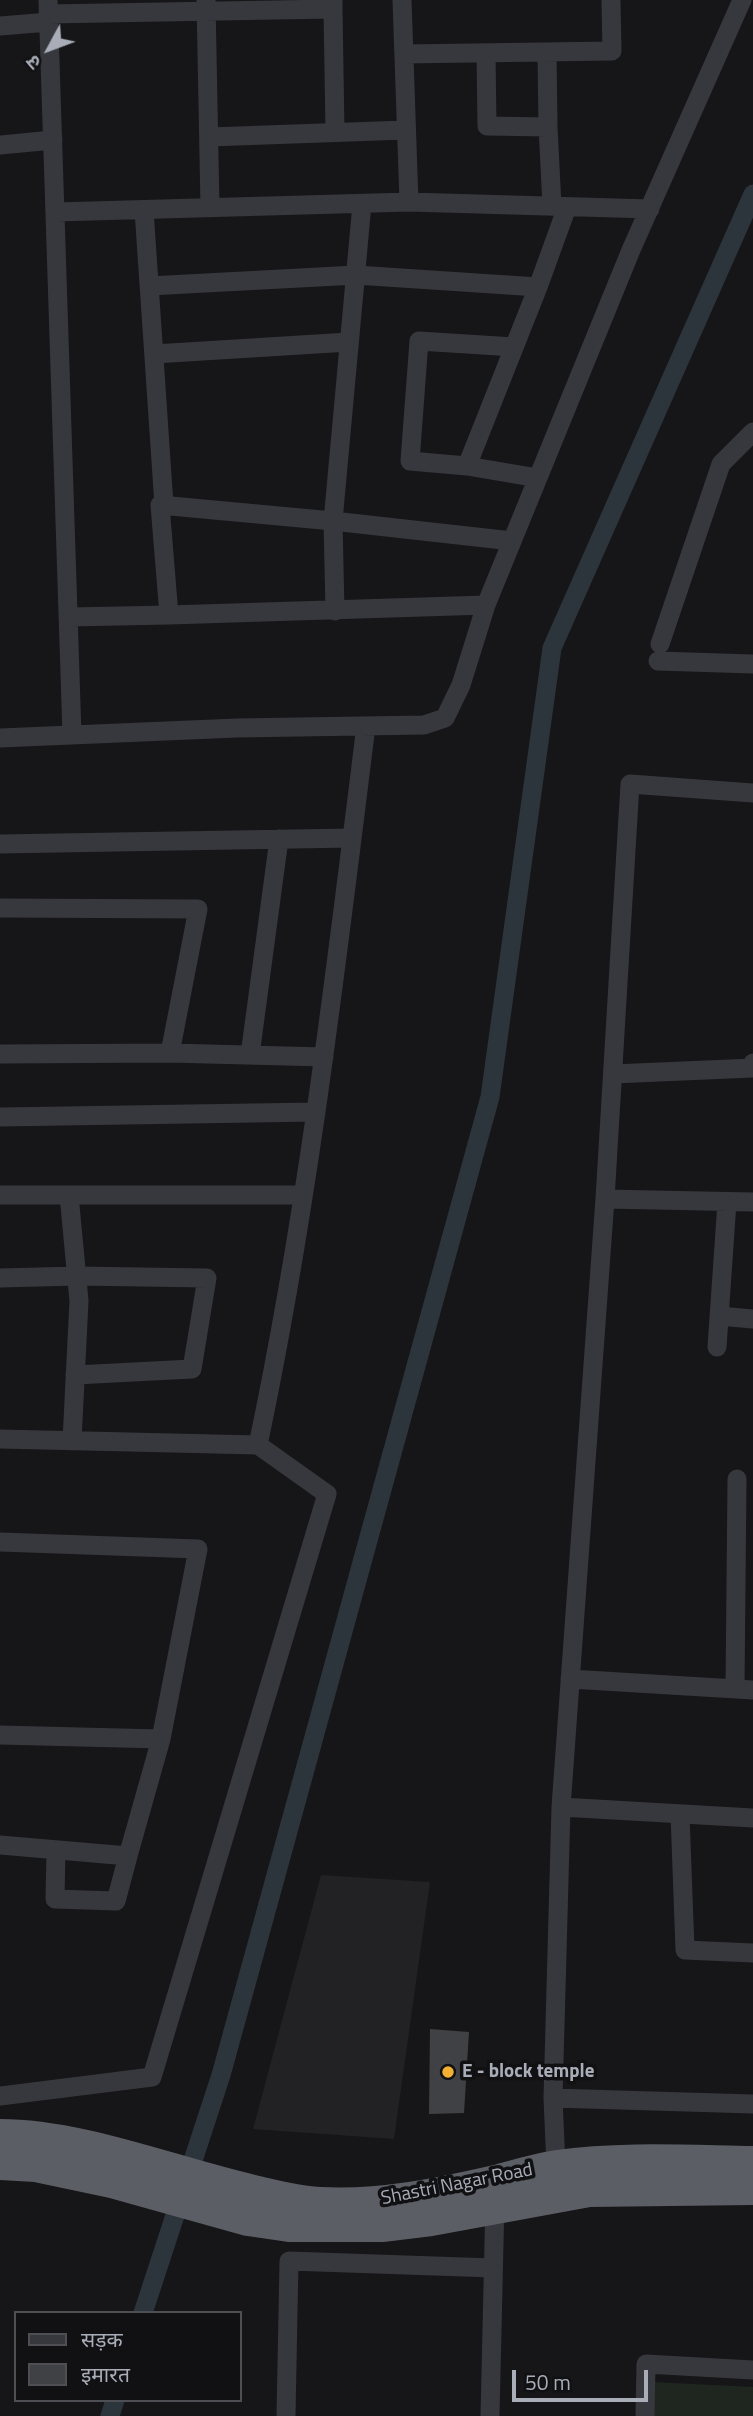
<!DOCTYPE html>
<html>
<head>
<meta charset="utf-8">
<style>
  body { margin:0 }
  #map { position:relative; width:753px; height:2416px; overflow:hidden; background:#161618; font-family:"Titillium Web","Noto Sans Devanagari",sans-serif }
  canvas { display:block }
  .legend { position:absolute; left:14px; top:2311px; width:228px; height:91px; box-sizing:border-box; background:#111113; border:2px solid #4d4f55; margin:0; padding:9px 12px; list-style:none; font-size:21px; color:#a8adb8 }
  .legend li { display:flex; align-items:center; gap:14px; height:35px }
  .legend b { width:35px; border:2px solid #4d4f55 }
  .north { position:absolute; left:14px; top:14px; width:70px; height:70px; -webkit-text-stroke:5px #111113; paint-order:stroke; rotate:229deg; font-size:19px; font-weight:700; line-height:28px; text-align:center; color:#a8adb8 }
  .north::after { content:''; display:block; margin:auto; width:24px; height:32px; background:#a8adb8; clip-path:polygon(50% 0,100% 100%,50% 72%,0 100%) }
  .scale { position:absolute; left:512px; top:2370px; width:136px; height:32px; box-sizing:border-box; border:4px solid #a8adb8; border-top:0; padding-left:9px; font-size:21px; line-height:24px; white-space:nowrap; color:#a8adb8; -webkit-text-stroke:5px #111113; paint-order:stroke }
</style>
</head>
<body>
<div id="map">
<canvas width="753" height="2416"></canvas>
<ul class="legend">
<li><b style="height:9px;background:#37383d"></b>सड़क</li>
<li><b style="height:19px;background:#404145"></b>इमारत</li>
</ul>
<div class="north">उ</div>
<div class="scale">50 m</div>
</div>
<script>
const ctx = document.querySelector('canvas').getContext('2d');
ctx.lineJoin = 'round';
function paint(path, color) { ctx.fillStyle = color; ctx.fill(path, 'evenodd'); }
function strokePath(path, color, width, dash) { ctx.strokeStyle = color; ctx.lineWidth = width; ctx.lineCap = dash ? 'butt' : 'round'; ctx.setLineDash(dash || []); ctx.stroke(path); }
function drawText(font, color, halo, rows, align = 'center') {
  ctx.font = font + ' "Titillium Web",sans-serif'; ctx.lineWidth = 7; ctx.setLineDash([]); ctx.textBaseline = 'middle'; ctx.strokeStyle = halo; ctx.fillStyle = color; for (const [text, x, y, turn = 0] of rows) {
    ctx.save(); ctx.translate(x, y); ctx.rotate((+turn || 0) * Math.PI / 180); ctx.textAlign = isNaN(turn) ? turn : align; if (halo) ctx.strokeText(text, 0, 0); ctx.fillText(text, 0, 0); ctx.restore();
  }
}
paint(new Path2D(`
  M321 1875 430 1882 394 2139 253 2129Z`), '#222225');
paint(new Path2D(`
  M652 2382 753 2387V2416H650Z`), '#1e261f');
strokePath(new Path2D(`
  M143 2313 221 2075 490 1097 552 648 753 194
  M110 2416 115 2400`), '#2c353c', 19);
paint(new Path2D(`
  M430 2029 469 2032 464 2113 429 2114Z`), '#404145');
strokePath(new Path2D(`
  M48 0 72 735
  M402 0 409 202
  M206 1 210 208
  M333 9 335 132
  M48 14 333 9V0
  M0 26 49 22
  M486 53 487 126 548 127 547 52
  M404 54 612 51 611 0
  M548 127 552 206
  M209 137 406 130
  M0 145 53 140
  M362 204 333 521 512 541
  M144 210 164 505
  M56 212 409 202 650 209
  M149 286 356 275 538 287 567 207
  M514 347 419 341 410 461 467 466 538 287
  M154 354 349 342
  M467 466 538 478
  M169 615 486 605
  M69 617 169 615 160 505 333 521 335 611
  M660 644 721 464 753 432
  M658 661 753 664
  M0 738 237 728 424 725 445 718 461 685 486 605 631 250 742 0
  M0 844 352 838
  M0 908 198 909 170 1053 0 1054
  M170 1053 324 1057
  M250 1055 279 839
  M613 1074 753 1068V1063
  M0 1117 316 1112
  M0 1195H303
  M69 1195 79 1301 72 1441
  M605 1199 753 1202
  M0 1278 77 1276 207 1278 192 1369 75 1375
  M719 1316 753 1319
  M717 1347 727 1202
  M0 1439 258 1445C308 1208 336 967 366 726
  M0 1542 198 1549 161 1739 0 1735
  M570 1679 753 1690
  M735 1689 737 1479
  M561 1807 753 1818
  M680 1814 685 1950 753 1953
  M0 1845 128 1856 161 1739
  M56 1850 55 1899 116 1901 128 1856
  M0 2096 152 2077 327 1494 258 1445
  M553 2098 753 2104
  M556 2166 553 2098 561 1807 605 1199 630 784 753 793
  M286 2416 289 2261 493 2268
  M490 2416 495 2200
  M645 2416 646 2364 753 2370`), '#37383d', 19);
strokePath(new Path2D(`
  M0 2135C81 2135 174 2173 254 2191 276 2196 298 2202 321 2203 380 2206 438 2194 495 2181 515 2176 536 2169 557 2166 621 2157 688 2161 753 2162
  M0 2164 36 2166 112 2182 248 2220 289 2226H382L431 2220 589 2191 753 2189`), '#5b5e65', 32);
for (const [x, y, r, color] of [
  [448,2072,7,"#f2b134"]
]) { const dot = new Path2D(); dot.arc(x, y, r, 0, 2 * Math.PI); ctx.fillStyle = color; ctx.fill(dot); strokePath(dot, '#111113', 2.5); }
drawText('bold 19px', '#a8adb8', '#111113', [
  ["E - block temple",462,2072]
], 'left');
drawText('19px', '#a8adb8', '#111113', [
  ["Shastri Nagar Road",457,2185,-11]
]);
</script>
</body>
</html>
